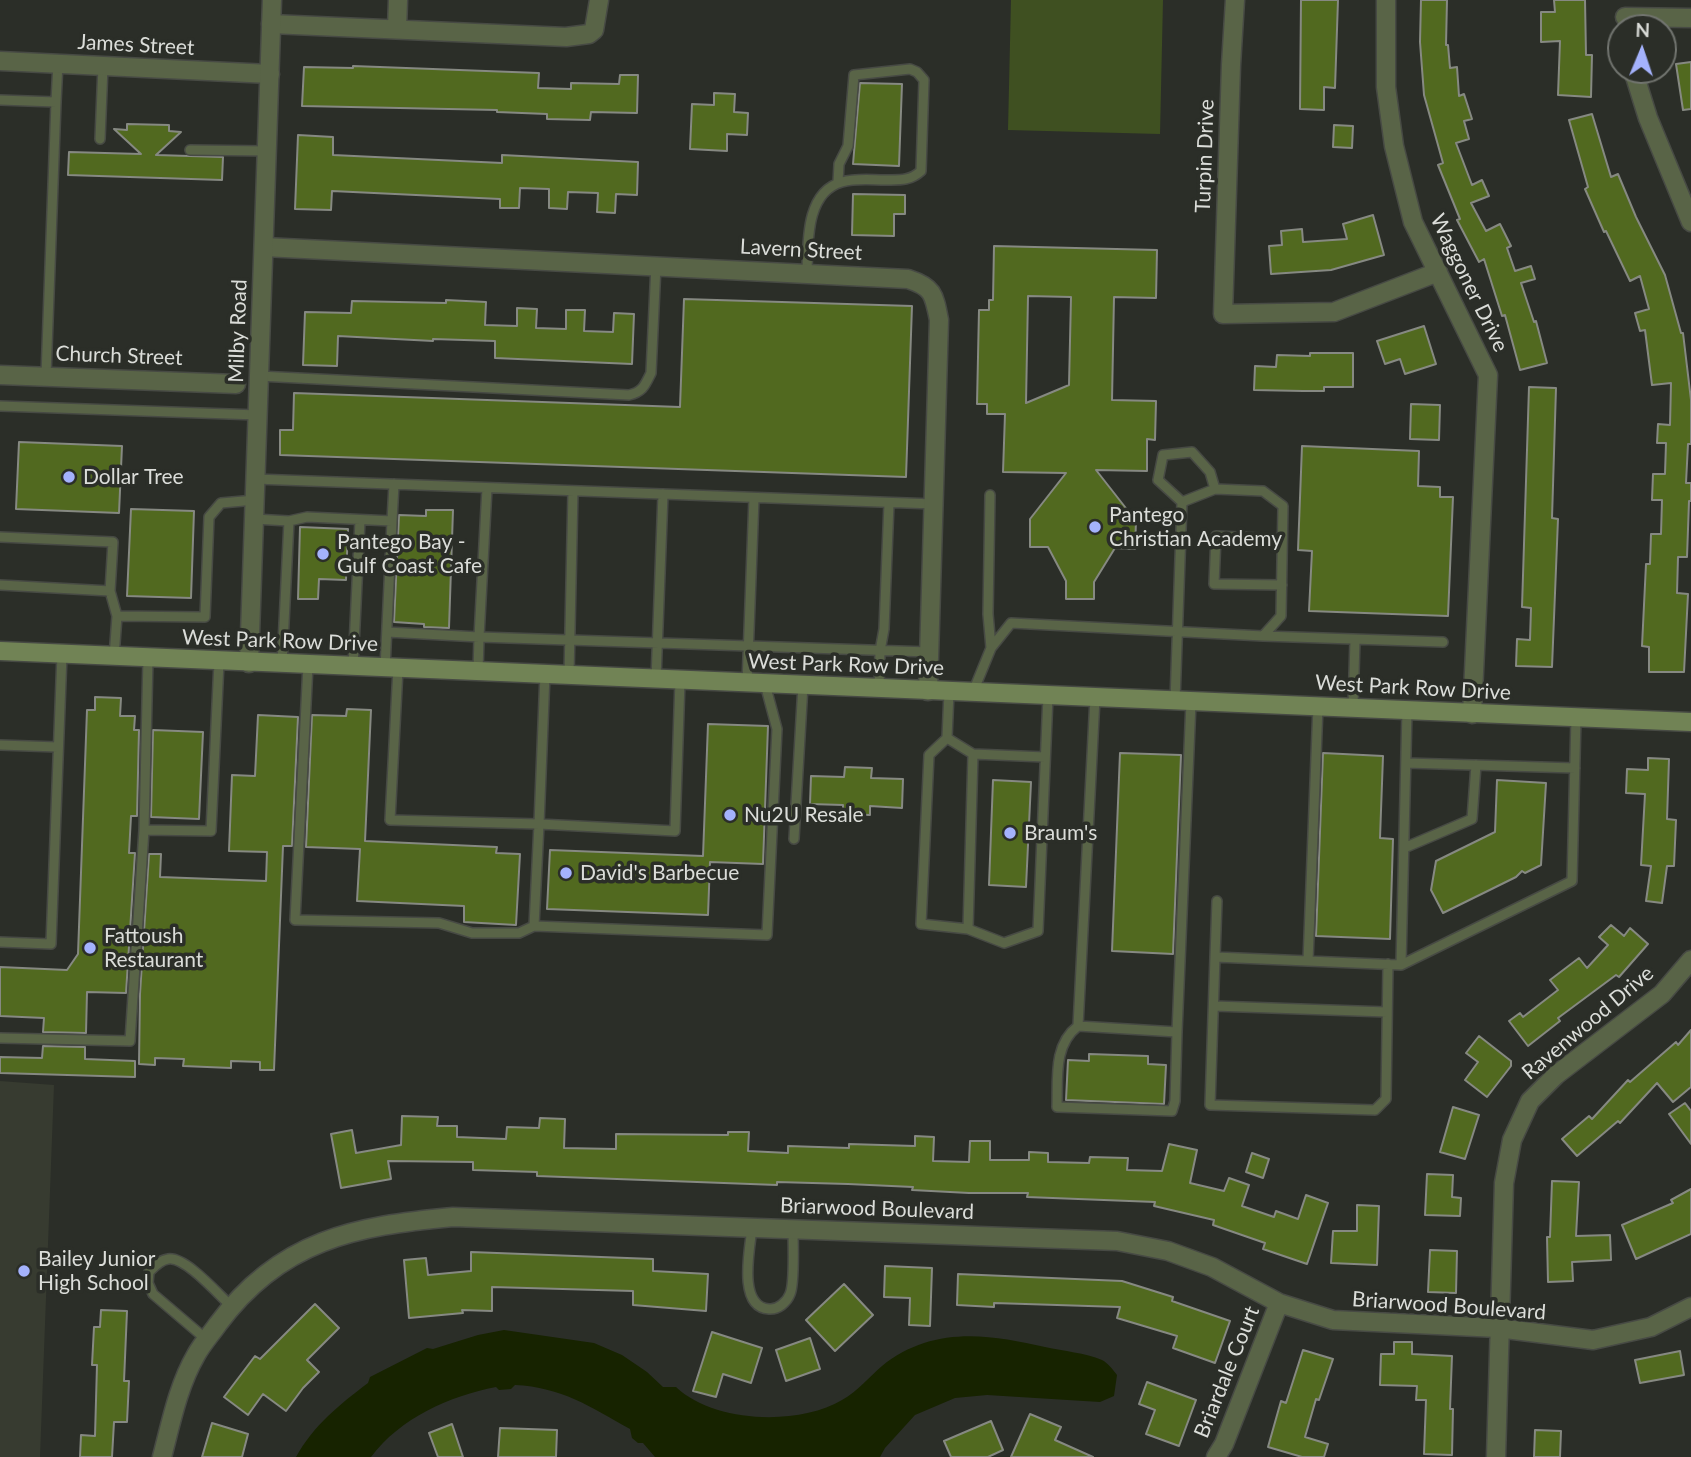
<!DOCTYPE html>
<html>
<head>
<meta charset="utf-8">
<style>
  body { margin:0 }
  #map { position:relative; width:1691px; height:1457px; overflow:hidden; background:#2b2e28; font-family:Lato,sans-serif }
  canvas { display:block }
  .north { position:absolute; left:1607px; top:14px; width:70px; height:70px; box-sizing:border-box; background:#2b2e28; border:2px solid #71746f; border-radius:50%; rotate:2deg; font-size:19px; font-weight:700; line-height:28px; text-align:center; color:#dbddd9 }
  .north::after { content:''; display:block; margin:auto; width:24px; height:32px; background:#a4b2fc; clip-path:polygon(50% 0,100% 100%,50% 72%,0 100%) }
</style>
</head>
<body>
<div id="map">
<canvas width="1691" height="1457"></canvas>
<div class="north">N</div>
</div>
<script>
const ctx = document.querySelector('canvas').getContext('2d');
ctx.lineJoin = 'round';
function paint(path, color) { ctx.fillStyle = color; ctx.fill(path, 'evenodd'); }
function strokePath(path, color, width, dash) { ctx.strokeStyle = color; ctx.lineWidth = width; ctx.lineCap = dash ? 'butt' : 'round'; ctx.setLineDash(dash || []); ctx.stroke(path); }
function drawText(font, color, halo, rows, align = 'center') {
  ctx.font = font + ' Lato,sans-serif'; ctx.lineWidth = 7; ctx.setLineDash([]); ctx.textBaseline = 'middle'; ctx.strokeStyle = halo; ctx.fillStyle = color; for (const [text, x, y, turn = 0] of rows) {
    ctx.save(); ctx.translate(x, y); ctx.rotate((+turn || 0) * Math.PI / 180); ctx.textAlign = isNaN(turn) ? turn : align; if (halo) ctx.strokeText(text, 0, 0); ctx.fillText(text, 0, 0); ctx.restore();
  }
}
paint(new Path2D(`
  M0 1081 54 1085 40 1457H0Z`), '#373b30');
paint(new Path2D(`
  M1011 0H1163L1160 134 1008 130Z`), '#3f5021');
paint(new Path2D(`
  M504 1330 594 1343 622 1355 647 1372 663 1387H676C714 1423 798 1426 842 1400 858 1391 869 1377 882 1366 895 1355 909 1348 924 1343 964 1330 1005 1338 1045 1347 1064 1351 1085 1353 1102 1360 1108 1363 1113 1370 1117 1375L1114 1396 1100 1402 987 1395 955 1398 915 1415 885 1448 880 1457H655L643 1443H638L632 1438 630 1429C591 1407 561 1387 515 1385L511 1389 499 1390 496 1387C450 1396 400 1418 371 1457H296C314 1425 339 1405 368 1383L370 1377 427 1348 433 1349 478 1335Z`), '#172300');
const building = new Path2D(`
  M1301 0H1338L1335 88 1324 87V110L1300 109Z
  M1421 0H1447L1446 45H1448L1450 68 1457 67 1459 96 1464 94 1472 119 1464 121 1469 139 1456 143 1472 185 1482 180 1489 196 1471 203 1486 231 1500 224 1511 246 1507 248 1515 271 1531 266 1535 279 1521 283 1534 322 1536 321 1547 363 1520 370 1505 315 1502 316 1484 259 1479 262 1457 220 1460 219 1438 165 1443 163 1424 95 1420 42Z
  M1554 0H1585L1586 55H1592L1591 97 1558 95 1560 41 1541 42V12H1555Z
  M1691 62V109L1683 110 1676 64Z
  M353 66 539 73 538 88 571 89V83L619 84 620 75H638L637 113 591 112 590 120 547 119V114L497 112V110L302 106 304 67 353 68Z
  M860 83 902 84 899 166 853 164Z
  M714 93 735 94 734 112 748 113 747 135 727 134V151L690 149 692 104 714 105Z
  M1592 114 1611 177 1618 174 1636 217 1665 275 1681 333H1683L1691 400V444H1688L1686 483H1691V501H1689L1687 557H1678L1677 593 1688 594 1684 672H1649V647L1642 646 1646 564H1650L1651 534H1661L1662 500H1652L1653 474H1665L1666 443H1657L1658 424 1670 425 1671 383 1652 385 1645 330 1640 331 1635 313 1649 309 1640 276 1630 281 1606 231 1604 232 1585 189 1588 187 1569 120Z
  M127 124 169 125V131L181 132 156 155 223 157 222 180 68 175 69 152 141 154 114 129 127 130Z
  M1334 125 1353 126 1352 148 1333 147Z
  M298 135 333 137V155L502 163V155L638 162 637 195 616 194 615 213 597 212 598 193 568 192 567 209 549 208V189L520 188 519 208H500V199L332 191 331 210 295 209Z
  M853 194 905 195V214H894V236L852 235Z
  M1373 215 1384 255 1331 270 1271 274 1269 246 1282 245 1281 231 1302 229 1303 242 1347 239 1343 224Z
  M994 246 1157 250 1156 298 1114 297 1112 400 1156 401 1155 440 1147 439V471L1096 470 1136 521 1135 549 1115 548 1094 582V599H1066V581L1048 547H1030V519L1066 473 1003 472 1005 414H987V404H977L979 310H989V300H993ZM1028 296 1071 297 1069 385 1026 403Z
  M684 299 912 306 906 477 280 455V430H293L294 393 680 407Z
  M446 300 486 302 485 325 517 326V308L537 309 536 328 566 329V310H585L584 331 613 332 614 313 634 314 632 364 495 358V341L433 339V341L338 336 337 366 303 365 305 312 351 313 352 301 446 303Z
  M1424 326 1436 364 1405 374 1400 359 1385 364 1377 341Z
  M1310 353H1353V387H1324V391H1303L1254 390 1255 366 1276 367 1277 355 1310 356Z
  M1529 387 1556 388 1552 518 1558 519 1552 667 1516 666 1517 639 1530 640 1531 608 1522 607Z
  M1411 404 1440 405 1439 440 1410 439Z
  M19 442 122 446 119 513 16 509Z
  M1302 446 1419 451 1418 486 1440 487V497H1453L1448 616 1309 611 1312 551 1298 550Z
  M131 509 194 511 191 598 127 596Z
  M426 510H453L449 628 424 627V624L394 622 399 515 426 516Z
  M300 527 348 529 346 580 319 579 318 599H298Z
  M95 697 121 698 120 716H135L134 730H139L137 816H131L129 853H135L126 993 87 992 86 1033 43 1032 44 1018 0 1016V967L67 970 78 954 87 710H95Z
  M347 709 371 710 365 841 497 847 496 853 520 854 516 925 464 922V906L357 901 360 849 306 847 312 715 346 716Z
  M258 715 298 717 292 846H283L274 1070H260V1062L231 1061V1068L183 1066 184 1059 155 1058V1065L139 1064 140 994 149 854H161L160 877 266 881 267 852 229 851 232 775 255 776Z
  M708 724 768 726 763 864 710 862 708 915 547 909 550 850 703 856Z
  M153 730 203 732 199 819 151 817Z
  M1120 753 1181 755 1173 954 1112 951Z
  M1323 753 1383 756 1380 838 1393 839 1390 939 1316 936Z
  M1648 758 1669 759 1667 819 1676 820 1674 866H1667L1662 903 1646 901 1651 866 1641 865 1645 794 1626 793 1627 769 1648 770Z
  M845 767 872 768 871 778 903 779 902 808 870 806V815L843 814V805L810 804 811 776 844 777Z
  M993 780 1031 782 1026 887 989 885Z
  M1497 780 1546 783 1541 865 1525 873 1522 871 1516 877 1443 913 1431 890 1436 861 1495 832Z
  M1611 925 1624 936 1630 928 1648 944 1619 977 1616 975 1558 1018 1560 1021 1528 1046 1509 1021 1520 1013 1523 1017 1558 990 1550 980 1579 958 1587 968 1608 945 1599 937Z
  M1691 1030V1087L1673 1102 1657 1083 1620 1123 1618 1121 1577 1156 1562 1139 1589 1116 1592 1119 1628 1080 1630 1082 1676 1042 1678 1045Z
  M1479 1036 1511 1061V1066L1487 1097 1465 1080 1478 1062 1466 1053Z
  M43 1046 85 1047V1059L135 1061V1077L0 1073V1057L42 1058Z
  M1089 1054 1148 1056V1064L1166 1065 1164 1104 1066 1100 1068 1060 1089 1061Z
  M1685 1103 1691 1111V1144L1669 1114Z
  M1453 1107 1479 1115 1465 1159 1440 1152Z
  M402 1116 438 1117 437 1126H457V1137L506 1139 507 1127 539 1128 540 1118 565 1119 564 1148 616 1149V1134L728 1135V1132H749L748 1151 788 1153V1146L849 1148V1144L915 1146V1136L934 1137 933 1161 969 1162 970 1141H990V1160H1029V1152L1048 1153V1162L1089 1163 1090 1157 1128 1158 1127 1170 1162 1171 1169 1144 1197 1150 1190 1183 1224 1191 1229 1178 1249 1185 1242 1206 1274 1217 1276 1211 1298 1219 1306 1195 1328 1203 1307 1264 1263 1249 1265 1243 1213 1225 1214 1220 1154 1206 1155 1202 1027 1197 1028 1193H969L912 1190 913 1187 848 1184 777 1182V1185L537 1176V1172L473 1170V1162L388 1161 391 1179 341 1188 331 1134 352 1130 356 1153 401 1145Z
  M1252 1153 1269 1159 1263 1178 1246 1172Z
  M1427 1174 1453 1175 1452 1197 1461 1198 1460 1216 1425 1215Z
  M1552 1181 1579 1182 1576 1236 1610 1235 1611 1260 1572 1262 1573 1281 1548 1282 1547 1237H1550Z
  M1691 1189V1234L1636 1259 1622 1225 1673 1203 1671 1200Z
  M1357 1205 1379 1206 1377 1265 1331 1263 1333 1231H1357Z
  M1430 1250 1457 1251 1456 1293 1428 1292Z
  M471 1252 653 1259V1271L708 1274 706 1311 633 1305V1291L492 1287V1311L462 1310 463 1313 409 1318 404 1260 426 1258 428 1275 471 1271Z
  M885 1266 932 1268 930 1326 909 1325 910 1298 884 1297Z
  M958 1274 1122 1281 1173 1297 1172 1301 1230 1321 1215 1363 1173 1348 1177 1336 1117 1318 1120 1307 994 1303V1307L957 1305Z
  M844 1284 873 1315 835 1351 806 1320Z
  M315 1304 339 1328 307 1360 319 1372 303 1388 286 1411 263 1394 248 1415 224 1397 255 1356 260 1359Z
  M101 1310 127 1311 124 1381H129L127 1422H114L112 1457H80L81 1435 95 1436 97 1365H92L94 1327H100Z
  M712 1332 762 1348 751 1383 723 1374 716 1397 693 1391Z
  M810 1338 820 1369 786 1381 776 1350Z
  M1394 1342H1412V1354L1452 1356 1450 1409H1453L1452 1455 1424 1454 1426 1400H1416L1417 1386 1380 1385 1381 1354H1394Z
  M1303 1350 1333 1359 1319 1400 1316 1399 1305 1437 1328 1444 1324 1457H1302L1268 1447 1281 1401 1286 1403Z
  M1680 1351 1684 1375 1640 1383 1635 1360Z
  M1147 1382 1196 1400 1179 1446 1146 1434 1155 1410 1139 1404Z
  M1030 1414 1061 1427 1055 1440 1093 1457H1011Z
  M991 1421 1003 1450 988 1457H951L944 1441Z
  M212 1423 248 1434 242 1457H202Z
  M452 1424 463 1457H438L429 1433Z
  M500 1428 557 1430 556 1457H498Z
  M1535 1430 1561 1431 1560 1457H1534Z`);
paint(building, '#51691f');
strokePath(building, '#868982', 2);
const service = new Path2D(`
  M0 100 56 102 58 63
  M100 139 103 66
  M190 150 267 151
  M807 273C808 244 805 192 842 182 856 178 871 180 886 180 900 180 910 181 921 171L924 80 917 72 910 69 854 75 848 146 839 164 838 183
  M46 376 56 102
  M259 376 629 395C643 392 645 385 651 373L656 265
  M0 406 258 415
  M255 479 934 504
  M487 488 479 637 929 652
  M990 495 988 614 991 648
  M254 519 289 521 307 517 392 521 394 484
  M0 537 113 542 110 591
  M0 585 110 591 117 616
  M1282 585 1214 584 1216 536 1282 539
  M387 632 479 637 478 672
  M1263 636 1443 642
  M114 657 117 616 205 617 209 517 221 503 255 500
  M148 658 144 830 211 831 219 662
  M282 664 289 521
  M308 665 295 920 439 923 472 933H519L534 926
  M353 667 360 520
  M385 668 392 521
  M398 669 390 820 539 824 545 674
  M569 675 573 491
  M656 679 663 494
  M680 680 675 831 539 824 534 926 767 935 777 729 765 684
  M747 683 754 498
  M879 689 880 651 884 629 889 503
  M949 692 947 738 973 754 968 929 1004 943 1038 931 1048 696
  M973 692 991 648 1011 623 1263 636 1281 616 1283 506 1263 491 1215 489 1182 502
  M1095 698 1078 1026 1177 1032 1191 702
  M1175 701 1182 502 1158 480 1163 455 1192 452 1210 472 1215 489
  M1353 707 1355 640
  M1407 710 1401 965 1572 881 1576 717
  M947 738 929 755 921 924 968 929
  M0 745 58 747
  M973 754 1045 757
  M1406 763 1575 768
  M794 839 803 685
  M1404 848 1472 819 1476 765
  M0 942 51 944 62 654
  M1215 957 1217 901
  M1308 961 1318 706
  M1388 964 1386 1099 1375 1110 1210 1105 1215 957 1401 965
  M1214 1006 1387 1012
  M1078 1026C1053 1045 1058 1079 1057 1107L1172 1111 1175 1101 1177 1032
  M0 1038 130 1041 144 830
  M752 1228C750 1248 737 1307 769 1309 778 1310 787 1302 790 1294 795 1283 793 1243 793 1229
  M207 1340 153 1294 148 1283 149 1272C154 1267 160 1260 168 1259 185 1256 218 1294 231 1306`);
const minor = new Path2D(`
  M1235 0 1231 65 1223 314 1334 312 1438 272
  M1386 0V87L1394 146 1413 222 1488 375 1472 714
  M1625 17 1691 18
  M271 24 566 37 589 34 594 30 599 0
  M397 29 398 0
  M0 61 270 74
  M1633 70 1648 118 1691 222
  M264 247 908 279C933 287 934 294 939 320L928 691
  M0 375 236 384
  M162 1457C171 1423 178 1386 196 1355 202 1344 211 1334 218 1324 280 1240 355 1226 453 1217L1117 1241 1168 1251 1212 1267 1279 1303 1333 1320 1498 1328 1593 1340 1651 1327 1691 1307
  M1216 1457 1224 1444 1279 1303
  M1496 1457 1504 1183 1512 1140 1530 1101 1556 1075 1662 994 1691 960`);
const tertiary = new Path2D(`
  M249 663 272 0`);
const secondary = new Path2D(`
  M0 651 1691 722`);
strokePath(service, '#474a44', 12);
strokePath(minor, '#474a44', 21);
strokePath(tertiary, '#474a44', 21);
strokePath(secondary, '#474a44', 21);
strokePath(service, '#596447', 9);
strokePath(minor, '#596447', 18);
strokePath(tertiary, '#596447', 18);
strokePath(secondary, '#718355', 18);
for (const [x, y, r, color] of [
  [69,477,7,"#a4b2fc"],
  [1095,527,7,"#a4b2fc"],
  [323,554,7,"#a4b2fc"],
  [730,815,7,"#a4b2fc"],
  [1010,833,7,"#a4b2fc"],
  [566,873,7,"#a4b2fc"],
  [90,948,7,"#a4b2fc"],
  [24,1271,7,"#a4b2fc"]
]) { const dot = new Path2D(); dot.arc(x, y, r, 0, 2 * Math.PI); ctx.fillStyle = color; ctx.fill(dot); strokePath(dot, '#2b2e28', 2.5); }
drawText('21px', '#dbddd9', '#2b2e28', [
  ["James Street",136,45,3],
  ["Turpin Drive",1205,156,-88],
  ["Lavern Street",801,250,3],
  ["Waggoner Drive",1469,283,64],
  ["Milby Road",238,331,-88],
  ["Church Street",119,356,2],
  ["West Park Row Drive",280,641,2],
  ["West Park Row Drive",846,665,2],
  ["West Park Row Drive",1413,688,3],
  ["Ravenwood Drive",1588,1023,-40],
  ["Briarwood Boulevard",877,1209,2],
  ["Briarwood Boulevard",1449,1306,4],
  ["Briardale Court",1227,1372,-68]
]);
drawText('21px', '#dbddd9', '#2b2e28', [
  ["Dollar Tree",83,477],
  ["Pantego",1109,515],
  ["Christian Academy",1109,539],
  ["Pantego Bay -",337,542],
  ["Gulf Coast Cafe",337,566],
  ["Nu2U Resale",744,815],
  ["Braum's",1024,833],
  ["David's Barbecue",580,873],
  ["Fattoush",104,936],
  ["Restaurant",104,960],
  ["Bailey Junior",38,1259],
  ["High School",38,1283]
], 'left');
</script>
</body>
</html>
